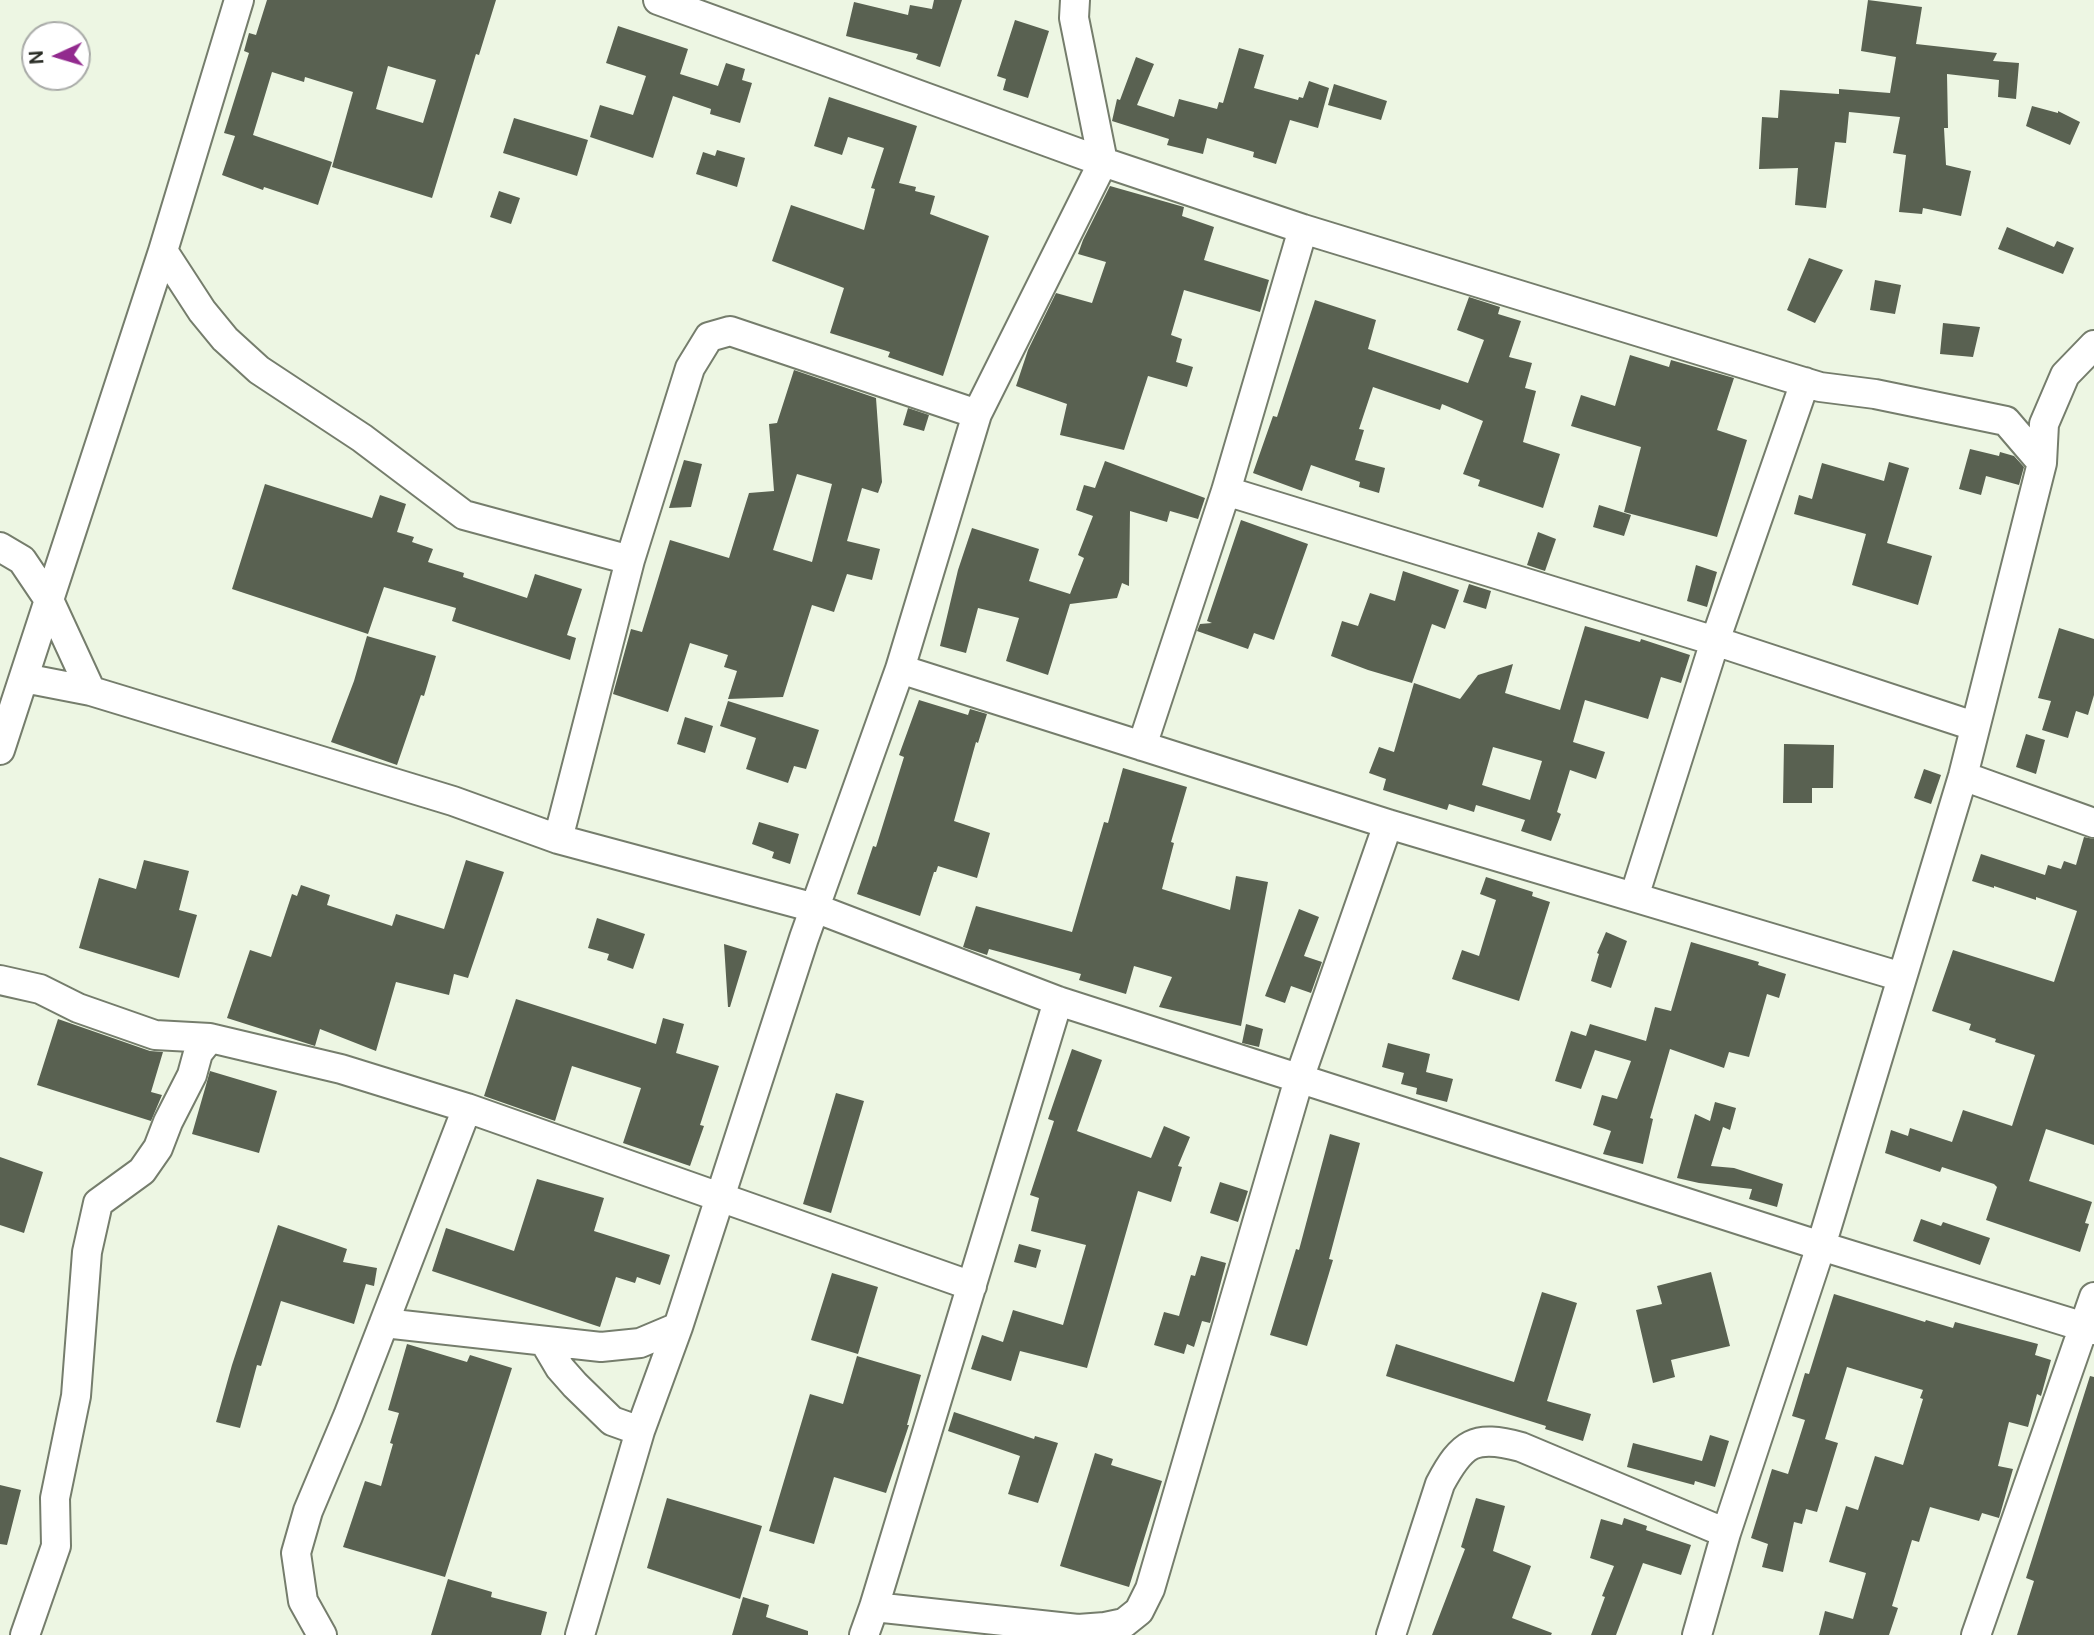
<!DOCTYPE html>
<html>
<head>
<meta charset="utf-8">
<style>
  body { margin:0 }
  #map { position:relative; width:2094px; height:1635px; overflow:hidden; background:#edf6e3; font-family:"DM Sans",sans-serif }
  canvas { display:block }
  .north { position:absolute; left:21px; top:21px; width:70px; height:70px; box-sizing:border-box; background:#fff; border:2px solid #a9aba8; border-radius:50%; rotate:266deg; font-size:19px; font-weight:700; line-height:28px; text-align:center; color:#292c25 }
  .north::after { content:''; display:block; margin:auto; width:24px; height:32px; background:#922a8e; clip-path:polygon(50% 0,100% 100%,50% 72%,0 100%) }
</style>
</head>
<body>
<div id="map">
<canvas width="2094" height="1635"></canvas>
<div class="north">N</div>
</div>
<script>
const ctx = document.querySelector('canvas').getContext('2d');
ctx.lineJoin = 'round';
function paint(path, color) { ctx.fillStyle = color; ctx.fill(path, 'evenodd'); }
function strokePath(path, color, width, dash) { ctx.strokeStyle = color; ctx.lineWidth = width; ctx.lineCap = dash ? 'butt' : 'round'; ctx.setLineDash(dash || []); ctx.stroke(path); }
paint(new Path2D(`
  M267 0H496L479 55 476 54 432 198 332 167 353 92 305 77 304 82 272 72 253 135 332 162 318 205 264 187 263 190 222 175 235 136 224 133 249 53 244 51 249 33 256 35ZM388 66 436 80 423 123 376 109Z
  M934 0H962L940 67 916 59 918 54 846 36 854 2 908 15 910 5 932 9Z
  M1868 0 1922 7 1916 44 1997 53 1993 61 2019 63 2016 99 1998 97 1999 80 1947 74 1948 128H1944L1946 165 1971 171 1961 216 1923 208 1922 214 1899 212 1906 155 1893 153 1900 117 1849 112 1846 143 1835 142 1826 208 1795 205 1798 168 1759 169 1762 117 1778 118 1780 90 1839 94V89L1890 93 1896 57 1861 51Z
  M1015 20 1049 31 1028 98 1003 90 1006 79 997 76Z
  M618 26 688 49 680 74 718 86 726 63 745 69 742 80 752 83 740 123 710 114 711 109 673 96 653 158 590 137 600 105 633 115 646 76 606 63Z
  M1239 48 1264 55 1254 88 1298 100 1299 97 1303 98 1309 81 1329 88 1318 128 1290 120 1276 164 1253 157 1254 152 1207 138 1203 154 1167 145 1169 139 1112 121 1117 99 1120 100 1136 57 1154 64 1137 105 1174 117 1179 99 1217 109 1219 102 1223 103Z
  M1334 84 1387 101 1381 120 1328 105Z
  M829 97 917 126 899 183 916 187 915 191 935 196 930 214 989 236 943 376 888 357 890 352 830 333 844 288 772 261 791 205 864 230 875 189 871 188 884 148 848 137 842 155 814 146Z
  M2032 106 2058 113V111L2080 122 2070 145 2026 126Z
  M514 118 588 140 577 176 503 153Z
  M717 150 745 158 737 187 696 174 703 152 715 156Z
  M1110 186 1184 207 1182 216 1214 227 1204 260 1269 280 1260 312 1184 290 1171 335 1182 339 1176 362 1193 367 1187 387 1148 376 1124 450 1060 435 1067 404 1016 386 1028 350 1056 293 1092 303 1106 262 1078 254 1083 240Z
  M499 191 520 198 511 224 490 217Z
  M2007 227 2054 247 2057 241 2074 248 2063 274 1998 249Z
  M1809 258 1843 270 1815 323 1787 310Z
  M1875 280 1901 285 1895 314 1870 310Z
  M1469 297 1500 307 1498 314 1521 321 1509 357 1532 363 1525 388 1536 391 1523 442 1560 454 1543 508 1478 486 1480 480 1463 474 1483 421 1442 404 1440 410 1373 387 1359 429 1364 430 1355 460 1385 468 1379 493 1359 487 1360 482 1311 465 1302 491 1253 473 1273 416 1277 417 1315 300 1376 320 1368 349 1468 383 1484 340 1457 330Z
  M1943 323 1980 327 1973 357 1940 354Z
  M1630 355 1669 367 1671 360 1734 378 1717 430 1747 440 1717 537 1624 512 1641 447 1571 426 1581 395 1615 406Z
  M794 370 876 398 882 482 878 493 862 488 847 541 880 549 872 580 847 574 834 612 812 605 783 697 728 699 737 671 724 667 728 655 690 643 668 712 613 694 631 629 642 632 670 540 729 558 749 493 774 491 769 424 777 423ZM797 474 832 484 812 562 773 550Z
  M908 408 929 415 924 431 903 425Z
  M1970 449 1999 456 2000 452 2014 456 2024 467 2019 485 1986 476 1981 495 1959 489Z
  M684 460 702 464 691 507 669 508Z
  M1105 461 1205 498 1198 519 1170 511 1167 522 1130 511 1129 586 1122 583 1117 598 1070 604 1048 675 1006 661 1019 618 978 608 966 653 940 646 958 570 972 528 1039 549 1029 581 1070 594 1084 558 1078 555 1093 516 1076 510 1084 485 1095 488Z
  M1889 462 1909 468 1887 543 1932 556 1918 605 1852 585 1866 534 1794 514 1799 495 1812 499 1822 463 1884 481Z
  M265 484 372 518 380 495 406 504 397 532 414 537 412 542 433 549 428 562 464 573 463 577 527 598 535 574 582 589 567 635 576 638 570 660 452 621 456 608 384 587 368 634 232 589Z
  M1599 505 1631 515 1624 536 1593 527Z
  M1241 520 1308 544 1274 640 1254 633 1248 649 1197 631 1200 624 1212 623 1207 621Z
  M1538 532 1556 539 1545 571 1527 565Z
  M1696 565 1717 572 1707 607 1687 601Z
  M1403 571 1459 590 1445 629 1432 624 1412 683 1368 670 1331 656 1342 621 1358 626 1370 593 1395 601Z
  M1469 584 1491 591 1486 609 1463 602Z
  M1585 626 1640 642 1641 639 1690 655 1681 683 1661 677 1648 719 1585 700 1573 742 1605 752 1596 779 1570 770 1557 812 1561 814 1551 841 1521 831 1525 820 1476 805 1474 812 1449 804 1447 810 1383 790 1386 779 1369 773 1379 747 1394 752 1414 683 1460 699 1478 675 1513 664 1505 693 1560 710ZM1493 747 1542 761 1530 800 1482 785Z
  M2059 628 2094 639V695L2088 715 2076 711 2068 738 2042 730 2051 701 2038 698Z
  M367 636 436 656 424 696 421 695 397 765 331 742 354 681Z
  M919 700 968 715 970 709 987 714 978 743 976 742 954 821 990 833 977 878 938 866 936 872H934L920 916 857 894 873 846 876 847 904 757 899 755Z
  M728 701 819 730 806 769 794 766 788 783 746 769 756 738 720 726Z
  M685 717 713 726 705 753 677 744Z
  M2026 734 2045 740 2036 774 2016 767Z
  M1784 744 1834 745 1833 788H1812V803H1783Z
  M1123 768 1187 787 1171 842 1174 843 1162 889 1230 910 1236 876 1268 882 1241 1026 1159 1007 1172 977 1134 966 1126 994 1079 980 1081 974 989 949 987 955 963 947 976 906 1072 932 1104 822 1108 823Z
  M1924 769 1941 775 1931 804 1914 798Z
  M759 822 799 834 790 864 772 858 774 852 752 844Z
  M2084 837 2094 839V1145L2046 1129 2029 1181 2092 1202 2085 1223 2089 1224 2080 1252 1986 1220 1997 1187 1994 1184 1942 1167 1940 1172 1885 1153 1891 1130 1908 1136 1910 1128 1952 1142 1963 1110 2012 1126 2035 1055 1995 1042 1996 1039 1969 1030 1971 1024 1932 1011 1953 950 2054 982 2077 911 2036 897V900L1994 886V888L1972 881 1981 854 2045 875 2048 865 2061 869 2064 861 2076 865Z
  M144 860 189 871 179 910 197 915 179 978 79 948 99 878 136 889Z
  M466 860 504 872 468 978 454 974 449 995 396 982 376 1051 320 1029 315 1046 227 1018 250 950 271 957 292 894 297 896 301 885 330 895 327 905 392 926 396 914 444 929Z
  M1486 877 1533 892 1532 896 1550 902 1519 1001 1452 979 1462 950 1479 956 1496 900 1480 894Z
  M1299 909 1319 917 1304 956 1322 962 1311 993 1291 986 1285 1003 1265 996Z
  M597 918 645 934 633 969 607 960 609 954 588 948Z
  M1606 932 1627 941 1611 988 1591 981 1599 954 1597 953Z
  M1691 942 1759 962 1758 965 1786 974 1779 998 1767 994 1749 1057 1729 1052 1724 1068 1670 1049 1650 1118 1653 1119 1643 1164 1603 1154 1611 1131 1593 1125 1602 1095 1617 1099 1631 1061 1595 1050 1581 1089 1555 1081 1571 1031 1586 1036 1590 1024 1646 1041 1655 1007 1671 1011Z
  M724 944 747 951 730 1007H728Z
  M516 999 656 1044 663 1018 684 1024 676 1053 719 1066 700 1125 704 1126 690 1166 623 1143 641 1088 572 1066 555 1121 484 1096Z
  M58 1019 150 1051 163 1052 151 1092 162 1095 151 1121 37 1085Z
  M1246 1024 1263 1029 1259 1047 1242 1043Z
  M1388 1043 1430 1054 1426 1072 1453 1079 1447 1102 1416 1094 1417 1088 1401 1084 1404 1073 1382 1067Z
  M1072 1049 1102 1060 1077 1131 1151 1158 1164 1126 1190 1137 1178 1166 1182 1167 1171 1202 1138 1191 1087 1368 1020 1351 1011 1381 971 1369 982 1335 1003 1342 1013 1310 1063 1325 1086 1245 1031 1231 1039 1198 1030 1195 1054 1121 1048 1119Z
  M210 1071 277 1091 259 1153 192 1134Z
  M836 1093 864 1101 831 1213 803 1204Z
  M1715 1102 1736 1108 1730 1130 1723 1127 1711 1166 1734 1168 1783 1184 1777 1207 1749 1199 1752 1189 1699 1183 1677 1178 1695 1114 1710 1121Z
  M1330 1134 1360 1143 1329 1259 1333 1260 1307 1346 1270 1335 1296 1249 1299 1250Z
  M0 1157 43 1172 24 1233 0 1225Z
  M537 1179 604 1198 594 1231 670 1255 660 1285 637 1277 635 1283 616 1277 600 1327 432 1271 446 1228 514 1251Z
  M1220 1182 1248 1191 1238 1222 1210 1213Z
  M1921 1219 1941 1226 1943 1222 1990 1238 1980 1265 1913 1241Z
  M278 1225 347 1249 343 1262 377 1268 374 1286 366 1284 354 1324 281 1301 261 1366 257 1365 240 1428 216 1422 232 1365Z
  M1019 1244 1041 1250 1036 1268 1014 1262Z
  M1201 1256 1226 1263 1210 1323 1202 1321 1194 1347 1187 1344 1184 1354 1154 1345 1164 1312 1179 1316 1191 1275 1195 1276Z
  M1711 1272 1730 1346 1671 1360 1675 1377 1653 1383 1636 1310 1662 1304 1657 1286Z
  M832 1273 878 1287 858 1354 811 1340Z
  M1542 1292 1577 1303 1547 1401 1591 1414 1583 1441 1545 1429 1546 1426 1386 1376 1396 1344 1514 1382Z
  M1834 1294 1925 1322 1926 1320 1953 1328 1955 1322 2038 1344 2035 1355 2051 1360 2041 1396 2037 1394 2028 1427 2009 1422 1998 1466 2013 1469 1999 1518 1982 1513 1979 1521 1930 1507 1919 1542 1912 1540 1892 1606 1898 1608 1889 1635H1819L1825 1611 1853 1619 1866 1573 1829 1562 1846 1506 1858 1510 1875 1456 1903 1465 1923 1399 1920 1398 1923 1390 1847 1367 1825 1439 1838 1443 1817 1512 1806 1509 1802 1524 1794 1522 1783 1572 1762 1567 1768 1544 1751 1538 1772 1469 1788 1474 1805 1420 1792 1416 1805 1373 1809 1374Z
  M407 1344 467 1362 470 1355 512 1368 445 1577 343 1547 365 1481 381 1486 393 1444 390 1443 399 1413 388 1410Z
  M857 1356 921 1375 907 1425H909L886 1493 834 1477 814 1544 769 1531 810 1394 843 1404Z
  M2090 1376 2094 1377V1635H2017L2034 1581 2026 1578Z
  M954 1412 1034 1439 1035 1436 1058 1443 1038 1503 1008 1494 1020 1456 948 1431Z
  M1710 1435 1729 1441 1715 1487 1695 1481 1694 1485 1627 1467 1633 1443 1702 1461Z
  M1095 1453 1113 1459 1111 1465 1162 1481 1129 1587 1060 1566Z
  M0 1485 21 1490 7 1545 0 1544Z
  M667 1498 762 1526 740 1599 647 1568Z
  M1476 1498 1505 1506 1493 1551 1531 1566 1512 1618 1552 1633 1551 1635H1432L1465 1549 1461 1547Z
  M1624 1518 1647 1526 1646 1530 1691 1545 1681 1575 1643 1563 1616 1635H1591L1605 1597 1602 1596 1614 1566 1590 1558 1601 1519 1622 1525Z
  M448 1579 492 1592 491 1597 547 1612 541 1635H431Z
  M743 1597 769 1605 766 1617 808 1631V1635H732Z`), '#596151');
const minor = new Path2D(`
  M658 0 1103 162 1303 229 1820 387 1875 394 2006 421 2042 463
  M163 251 202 311 225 339 259 370 362 438 464 515 630 560
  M1226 491 1715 641 1974 726
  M0 547 22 560 49 600 91 691 453 801 558 839 815 908 1058 1001 1821 1246 2094 1330
  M900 669 1388 824 1902 977
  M24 678 91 691
  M1142 746 1226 491 1303 229
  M0 750 163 251 239 0
  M1963 776 2094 823
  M558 839 630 560 690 368 709 337 730 331 977 414
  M1634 897 1715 641 1805 382
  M0 980 40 989 78 1008 155 1035 210 1038 341 1069 467 1108 972 1286
  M384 1323 601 1347 640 1343 678 1327
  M544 1341 560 1368 575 1385 612 1421 640 1431
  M874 1607 1078 1629 1105 1627 1124 1623 1139 1611 1150 1589 1299 1079 1388 824
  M25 1635 56 1546 55 1498 76 1396 87 1252 98 1203 142 1171 158 1148 168 1122 192 1075 198 1053 210 1038
  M322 1635 303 1601 296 1553 308 1511 348 1416 467 1108
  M580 1635 640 1431 678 1327 804 938 900 669 977 414 1103 162 1074 18 1075 0
  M864 1635 874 1607 1058 1001
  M1391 1635 1440 1484C1462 1443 1474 1434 1521 1447L1726 1533
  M1697 1635 1726 1533 1821 1246 1963 776 2042 463 2044 424 2065 375 2094 345
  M1976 1635 2094 1297`);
strokePath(minor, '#757d6c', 32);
strokePath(minor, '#fff', 28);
</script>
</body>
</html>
